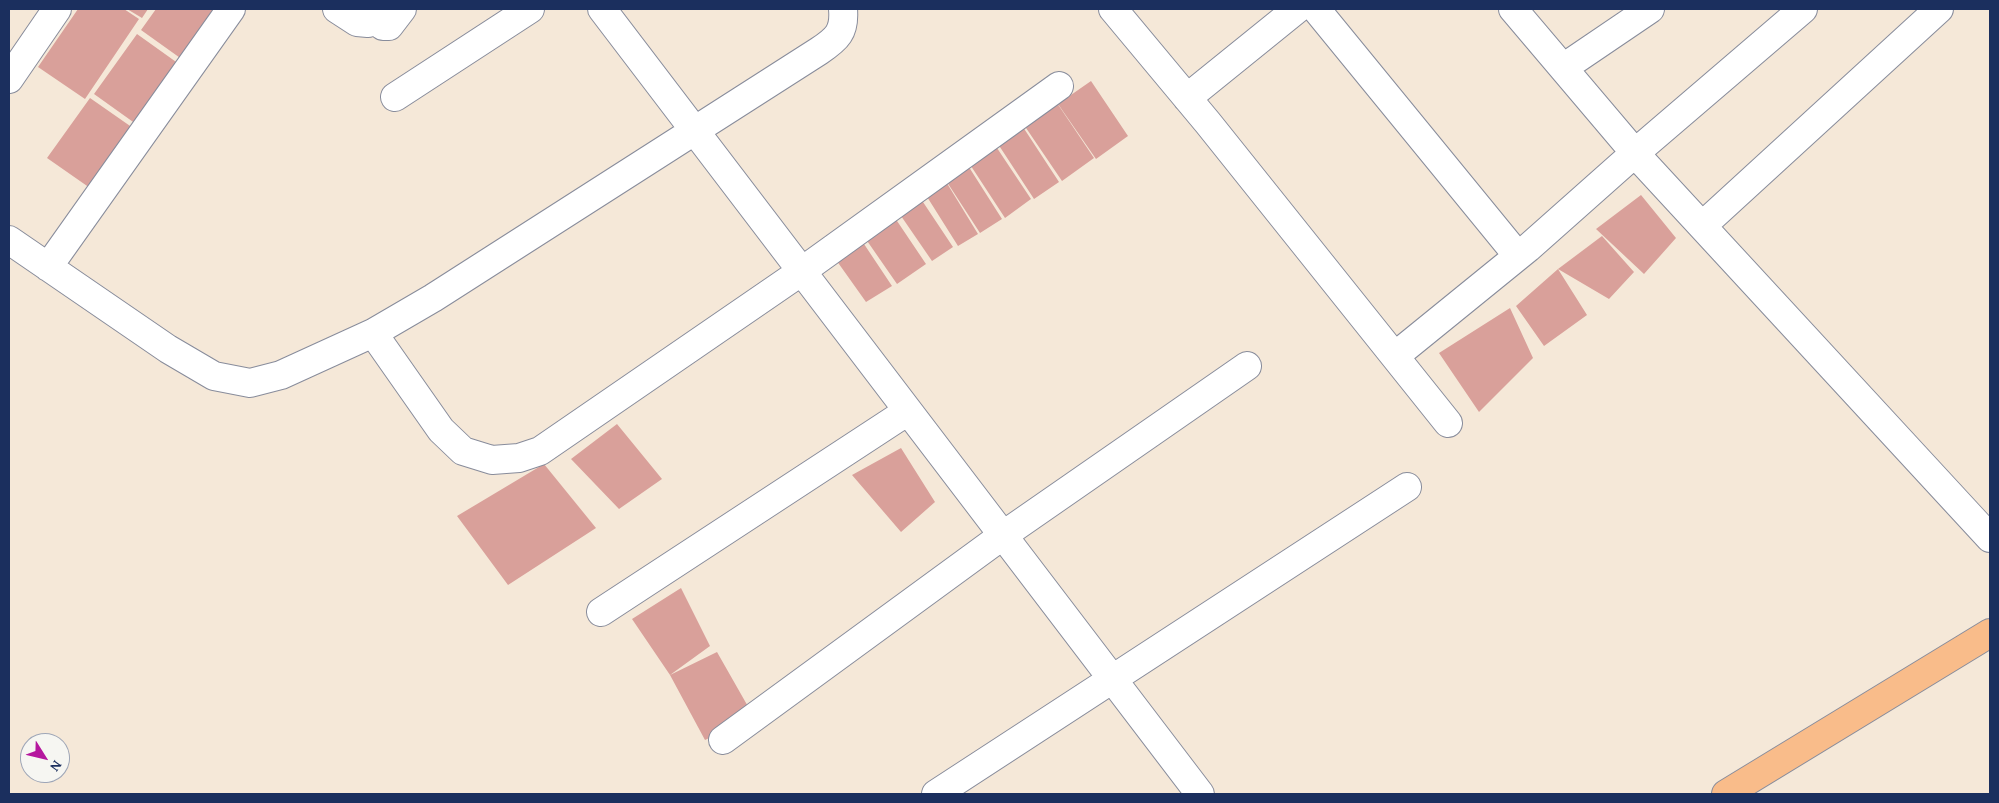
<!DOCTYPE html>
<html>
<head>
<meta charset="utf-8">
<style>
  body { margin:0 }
  #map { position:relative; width:1999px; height:803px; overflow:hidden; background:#f5e8d8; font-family:"Gentium Book Plus",serif }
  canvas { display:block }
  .frame { position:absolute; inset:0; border:10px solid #1b2f5e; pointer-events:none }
  .north { position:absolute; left:20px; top:733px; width:50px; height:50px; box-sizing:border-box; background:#f6f6f2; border:1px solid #9ea6b7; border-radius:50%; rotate:126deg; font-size:14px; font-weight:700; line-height:20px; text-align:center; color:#1b2f5e }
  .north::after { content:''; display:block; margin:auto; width:18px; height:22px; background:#b5179e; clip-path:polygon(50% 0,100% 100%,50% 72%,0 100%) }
</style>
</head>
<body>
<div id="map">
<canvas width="1999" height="803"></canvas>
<div class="frame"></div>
<div class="north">N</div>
</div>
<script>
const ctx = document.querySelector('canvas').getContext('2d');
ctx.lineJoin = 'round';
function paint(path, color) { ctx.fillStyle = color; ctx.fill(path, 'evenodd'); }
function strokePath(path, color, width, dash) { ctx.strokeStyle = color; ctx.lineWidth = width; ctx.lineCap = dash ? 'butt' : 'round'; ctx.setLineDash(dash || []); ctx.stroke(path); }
paint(new Path2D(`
  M78 9H124L139 19 85 99 38 67Z
  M127 9H148L142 18Z
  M156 9H220L183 60 141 30Z
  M137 34 179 64 136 124 94 94Z
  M1091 81 1128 136 1096 159 1058 104Z
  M90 98 133 128 90 188 47 158Z
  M1057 103 1094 158 1062 181 1024 125Z
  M1023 127 1059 182 1034 199 998 144Z
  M995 145 1031 199 1005 218 969 163Z
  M967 164 1002 219 980 233 945 179Z
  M945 180 978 234 958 246 924 192Z
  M1641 195 1676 238 1644 274 1596 229Z
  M921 199 953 247 932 261 899 213Z
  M893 215 926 264 897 284 863 235Z
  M1602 236 1634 272 1609 299 1558 269 1587 315 1544 346 1516 306 1558 269Z
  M860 238 892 286 866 302 834 257Z
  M1510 308 1533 358 1479 412 1439 353Z
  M617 424 662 479 619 509 571 459Z
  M901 448 935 502 901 532 852 475Z
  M544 464 596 528 508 585 457 516Z
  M681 588 710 646 670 675 632 619Z
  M717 652 754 717 705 740 670 675Z`), '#d9a09a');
const minor = new Path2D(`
  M337 9 357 22 368 23 373 18 377 9
  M602 9 1200 794
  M1113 9 1208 123 1448 423
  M1316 9 1518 256
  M1513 9 1641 160 1990 538
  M373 18 383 26H389L402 9
  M1563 68 1650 9
  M9 79 57 9
  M395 97 530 9
  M1187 98 1297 9
  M1702 226 1939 9
  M9 240 168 349 214 376 250 383 281 375 373 333 433 298 819 51C837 39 845 32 843 9
  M48 267 231 9
  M373 333 441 430 463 451 492 460 519 458 540 451 802 271 1059 86
  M1395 356 1528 248 1635 153 1803 9
  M601 612 908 411
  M723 740 1002 536 1247 366
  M936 794 1407 487`);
const primary = new Path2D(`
  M1726 794 1990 633`);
strokePath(minor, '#888c9b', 30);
strokePath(primary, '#888c9b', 30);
strokePath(minor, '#fff', 28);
strokePath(primary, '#f9bc8a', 28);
</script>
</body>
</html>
